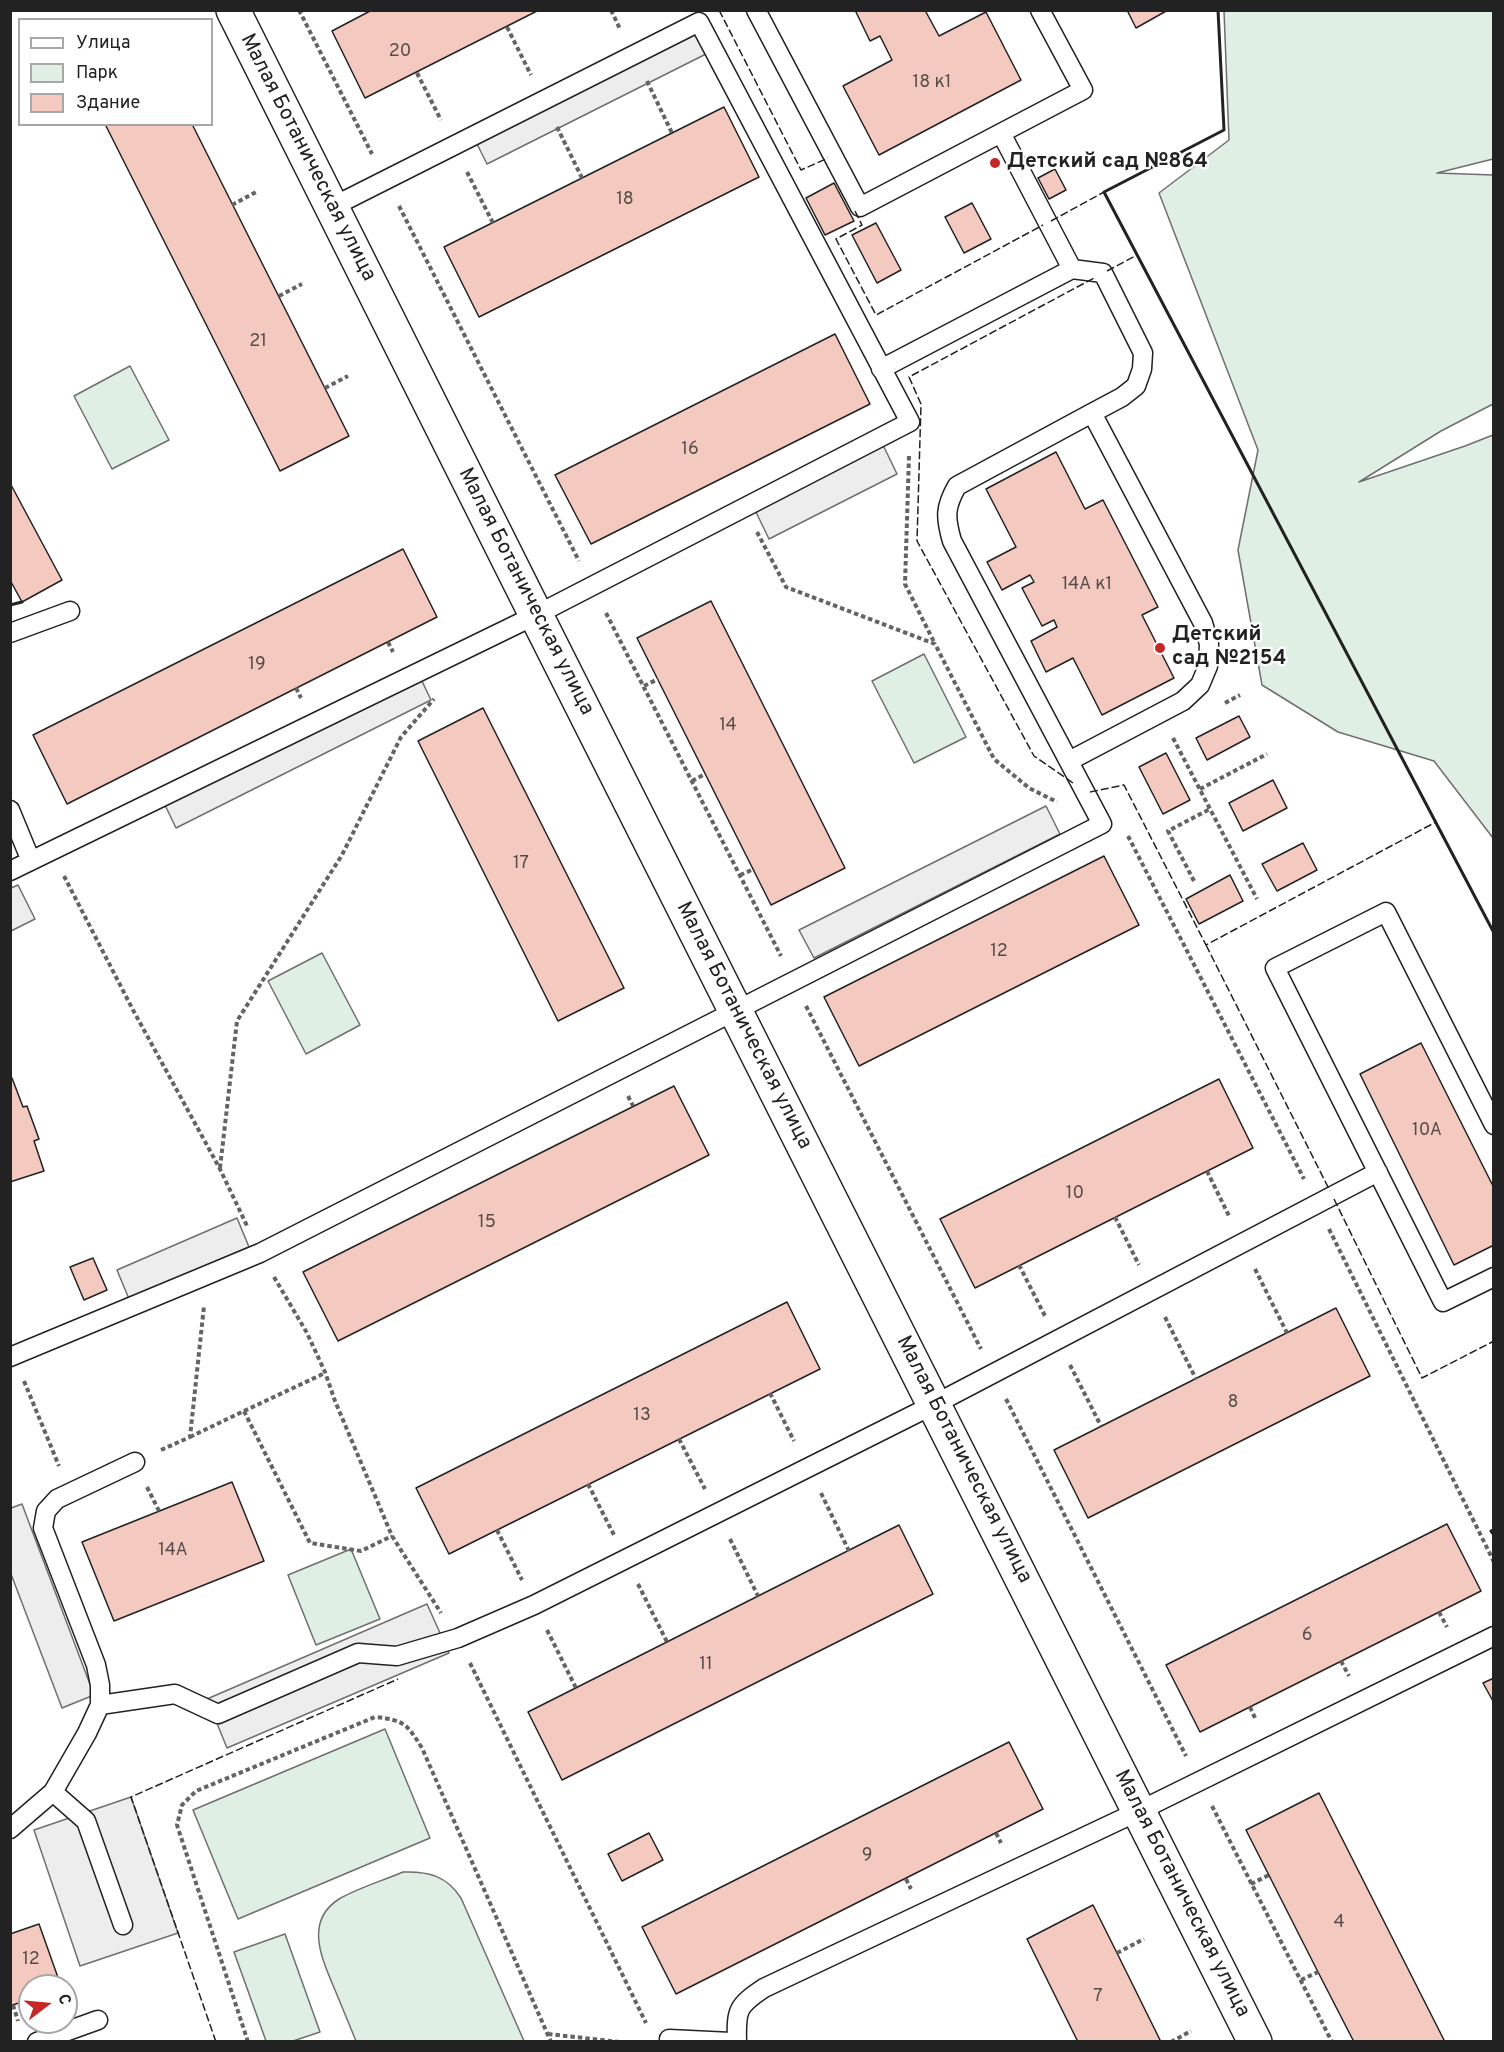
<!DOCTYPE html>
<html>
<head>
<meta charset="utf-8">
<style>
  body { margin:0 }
  #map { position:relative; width:1504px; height:2052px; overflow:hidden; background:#fff; font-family:Overpass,sans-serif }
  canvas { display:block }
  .frame { position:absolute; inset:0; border:12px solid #222; pointer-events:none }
  .legend { position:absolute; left:18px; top:18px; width:195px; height:108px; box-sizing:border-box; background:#fff; border:2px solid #a7a7a7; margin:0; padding:8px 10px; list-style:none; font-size:18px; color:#222 }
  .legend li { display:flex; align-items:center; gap:12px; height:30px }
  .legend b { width:30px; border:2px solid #a7a7a7 }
  .north { position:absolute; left:18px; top:1974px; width:60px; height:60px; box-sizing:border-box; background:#fff; border:2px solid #a7a7a7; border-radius:50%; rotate:74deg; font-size:16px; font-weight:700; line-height:24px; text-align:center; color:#222 }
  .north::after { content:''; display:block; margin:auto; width:21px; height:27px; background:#c62828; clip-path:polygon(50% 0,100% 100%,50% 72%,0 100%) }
</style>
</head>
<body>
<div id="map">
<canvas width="1504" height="2052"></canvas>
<div class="frame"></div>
<ul class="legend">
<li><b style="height:8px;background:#fff"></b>Улица</li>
<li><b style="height:16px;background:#e0efe3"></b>Парк</li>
<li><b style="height:16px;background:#f3c9c0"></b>Здание</li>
</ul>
<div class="north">С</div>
</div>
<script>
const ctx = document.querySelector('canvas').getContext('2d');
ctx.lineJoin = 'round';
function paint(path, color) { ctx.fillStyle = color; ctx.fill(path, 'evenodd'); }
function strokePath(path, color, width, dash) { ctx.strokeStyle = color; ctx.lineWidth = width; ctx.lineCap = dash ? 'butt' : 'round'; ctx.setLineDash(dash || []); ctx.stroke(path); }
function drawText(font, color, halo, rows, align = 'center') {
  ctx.font = font + ' Overpass,sans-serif'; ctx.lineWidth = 4.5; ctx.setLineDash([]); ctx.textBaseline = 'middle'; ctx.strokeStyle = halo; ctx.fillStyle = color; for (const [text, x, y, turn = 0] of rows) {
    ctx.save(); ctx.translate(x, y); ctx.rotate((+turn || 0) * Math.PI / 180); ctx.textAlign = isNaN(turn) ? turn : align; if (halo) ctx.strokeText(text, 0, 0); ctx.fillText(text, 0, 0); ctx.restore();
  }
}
const green = new Path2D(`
  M1224 11H1493V159L1437 173 1493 175V404L1441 431 1359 482 1465 446 1493 435V838L1434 761 1338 732 1262 685 1238 550 1258 450 1159 193 1229 140Z
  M130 366 169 440 112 469 74 396Z
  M924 654 966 737 914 763 872 681Z
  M322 953 360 1025 306 1054 268 981Z
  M351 1549 380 1619 316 1645 288 1575Z
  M385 1729 430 1838 238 1919 193 1810Z
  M403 1872C428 1871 447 1876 461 1898L524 2041H356C349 2024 342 2007 335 1990 323 1961 303 1922 339 1899 358 1888 382 1881 403 1872Z
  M285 1934 320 2032 293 2041H266L234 1952Z`);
paint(green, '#e0efe3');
strokePath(green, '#6f6f6f', 1.5);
const parking = new Path2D(`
  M697 30 708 53 487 164 476 142Z
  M883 445 897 474 769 539 755 510Z
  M420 677 431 700 176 828 165 805Z
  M1046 806 1060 834 814 958 799 930Z
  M18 885 35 919 11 931V888Z
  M237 1218 249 1247 129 1299 117 1270Z
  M22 1504 94 1695 62 1708 11 1574V1508Z
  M427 1604 449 1653 227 1748 207 1699Z
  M131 1797 178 1933 80 1966 34 1830Z`);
paint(parking, '#ededed');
strokePath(parking, '#6f6f6f', 1.5);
const building = new Path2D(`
  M372 10H539L365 98 332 31Z
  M855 10H928L926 12 939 36 986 12 1021 80 879 155 843 86 892 60 880 36 870 41Z
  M1127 10H1168L1136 28Z
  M724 107 759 177 479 317 444 247Z
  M105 124H192L349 436 280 471Z
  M1055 169 1066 190 1049 199 1038 178Z
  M834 183 854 221 825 235 806 198Z
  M972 203 991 239 964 253 945 217Z
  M876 223 901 270 877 283 852 235Z
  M835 334 870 404 591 544 555 475Z
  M1056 452 1085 509 1103 500 1158 607 1142 615 1174 678 1102 715 1073 658 1046 672 1031 641 1057 627 1054 620 1042 626 1022 588 1034 582 1030 575 1002 590 987 562 1016 547 986 489Z
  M10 483 62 580 22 602 10 580Z
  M403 549 437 617 67 804 33 735Z
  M711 601 845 868 771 905 637 638Z
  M483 708 624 988 558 1021 418 741Z
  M1239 716 1250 737 1207 760 1196 738Z
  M1166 753 1190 800 1163 814 1139 767Z
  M1273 780 1287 808 1243 831 1229 803Z
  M1303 843 1317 870 1277 891 1262 864Z
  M1104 856 1139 925 859 1066 824 997Z
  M1230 875 1243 901 1199 924 1186 899Z
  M1421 1043 1494 1188V1245L1454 1265 1360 1074Z
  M12 1078 23 1107 27 1106 39 1139 34 1141 44 1171 10 1182V1079Z
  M1219 1079 1253 1148 975 1288 940 1219Z
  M674 1086 709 1155 338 1341 303 1272Z
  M93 1258 107 1290 84 1300 70 1267Z
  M787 1302 820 1369 449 1554 416 1488Z
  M1336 1308 1370 1376 1088 1518 1054 1450Z
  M232 1482 264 1561 114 1621 82 1542Z
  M1447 1524 1481 1591 1200 1732 1166 1665Z
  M899 1525 933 1594 562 1780 528 1712Z
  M1494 1678V1703L1483 1683Z
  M1009 1742 1043 1809 676 1994 642 1927Z
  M1319 1793 1445 2042H1354L1318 1972 1246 1830Z
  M649 1833 663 1860 622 1881 608 1854Z
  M1093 1905 1117 1953 1161 2042H1078L1027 1939Z
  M39 1924 61 1986H30V1999L10 2006V1934Z`);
paint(building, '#f3c9c0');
strokePath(building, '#222', 1.5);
const service = new Path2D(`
  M756 10 860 207 1083 90 1040 10
  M1001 133 1072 269
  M881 369 1072 269 1103 273 1143 353 1142 369 1136 386 1122 397 1092 413
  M10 633 70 611
  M10 810 31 861
  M10 871 536 615 910 422 699 22 332 207
  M1494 1125 1386 912 1275 968 1443 1302 1494 1277
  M10 1357 260 1253 1102 824 952 541C945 517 945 507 957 486L1092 413 1203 623 1209 644 1208 666 1200 685 1183 701 1069 761
  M100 1705 175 1694 218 1714 358 1653 397 1656 458 1638 534 1605 935 1404 1378 1172
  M53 1792 86 1821 123 1925
  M10 1829 53 1792 87 1733 100 1705V1685L96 1665 43 1528 46 1511 57 1499 135 1462
  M669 2039 731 2042
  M37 2042 98 2020
  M737 2042C736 2010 737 2006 764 1988L1139 1811 1494 1636`);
const minor = new Path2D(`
  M233 10 536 615 1255 2042`);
strokePath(service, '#222', 21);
strokePath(minor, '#222', 36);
strokePath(new Path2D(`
  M299 10 372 154
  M611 10 620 29
  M507 27 531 75
  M417 73 441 120
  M647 81 672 133
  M557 127 582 178
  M467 172 493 223
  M232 205 256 192
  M399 206 579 561
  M279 296 302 284
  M325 388 348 376
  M909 456 905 584 935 644
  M757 532 786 587 935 644 994 759 1029 788 1057 802
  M606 613 781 956
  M388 642 393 652
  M644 686 658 679
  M296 688 301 698
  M1225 703 1240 695
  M1173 738 1257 899
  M692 781 705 774
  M1200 789 1267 754
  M1128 836 1304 1179
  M740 875 754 869
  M64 876 133 1010 220 1169 248 1228
  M1194 881 1168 831 1210 809
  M806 1006 981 1349
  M628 1096 633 1106
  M220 1168 237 1021 342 855 401 737 434 699
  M1207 1171 1229 1216
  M1115 1217 1139 1265
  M1329 1229 1494 1562
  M1019 1265 1045 1316
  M1255 1269 1287 1333
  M274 1277 307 1333 325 1372 335 1401 392 1536 441 1613
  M1165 1317 1196 1379
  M1070 1365 1101 1426
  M24 1381 59 1466
  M770 1393 794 1441
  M1006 1399 1186 1756
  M244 1411 325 1373
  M190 1437 244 1411 310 1543 361 1551 392 1536
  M679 1439 705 1489
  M161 1450 190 1437 204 1306
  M588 1484 614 1535
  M147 1487 159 1511
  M821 1493 849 1551
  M497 1530 522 1580
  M730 1539 758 1596
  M638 1584 667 1642
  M1439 1612 1447 1627
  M547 1630 576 1688
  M1341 1661 1349 1676
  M470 1663 646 2023
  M1250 1707 1256 1720
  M1212 1806 1332 2042
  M996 1833 1001 1843
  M906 1879 911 1889
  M1251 1884 1269 1875
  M1117 1953 1144 1939
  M1301 1980 1318 1972
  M13 2005 18 2021
  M548 2034 620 2042
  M248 2042 177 1825 182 1805 196 1791 375 1717C404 1720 407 1724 422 1748L551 2042
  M1171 2042 1191 2031`), '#646464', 4, [4.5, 3]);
strokePath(service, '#fff', 18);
strokePath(minor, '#fff', 33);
strokePath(new Path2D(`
  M719 10 801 170 828 158
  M855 211 862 225 836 239 876 315 1043 225
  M1051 221 1104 192
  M1107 271 1137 255
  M1073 783 1034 756 917 541 921 404 909 377 1094 278
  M1090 792 1124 785 1206 945 1436 822
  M1206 945 1330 1191
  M1334 1199 1422 1378 1494 1341
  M216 2042 131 1797 398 1679`), '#222', 1.5, [8, 3]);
strokePath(new Path2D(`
  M1218 10 1224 130 1104 192 1494 933
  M10 605 22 602
  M1494 1530 1491 1531 1494 1535`), '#222', 3);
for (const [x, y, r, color] of [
  [995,163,6,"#c62828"],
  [1160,648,6,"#c62828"]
]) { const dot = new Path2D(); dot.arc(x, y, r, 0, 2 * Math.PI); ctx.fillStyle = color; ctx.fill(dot); strokePath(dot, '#fff', 2); }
drawText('18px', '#564c4a', null, [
  ["20",400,52],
  ["18 к1",932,83],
  ["18",625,200],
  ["21",258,342],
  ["16",690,450],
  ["14А к1",1087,585],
  ["19",257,665],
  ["14",728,726],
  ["17",521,864],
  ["12",999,952],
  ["10А",1427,1131],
  ["10",1075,1194],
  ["15",487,1223],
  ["8",1233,1403],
  ["13",642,1416],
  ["14А",173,1551],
  ["6",1307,1636],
  ["11",706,1665],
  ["9",867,1856],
  ["4",1339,1923],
  ["12",31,1960],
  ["7",1098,1997]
]);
drawText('21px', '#222', '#fff', [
  ["Малая Ботаническая улица",307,158,63],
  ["Малая Ботаническая улица",525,592,63],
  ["Малая Ботаническая улица",743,1026,63],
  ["Малая Ботаническая улица",963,1460,63],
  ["Малая Ботаническая улица",1181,1894,63]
]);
drawText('bold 21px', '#222', '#fff', [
  ["Детский сад №864",1007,163],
  ["Детский",1172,636],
  ["сад №2154",1172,660]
], 'left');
</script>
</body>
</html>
